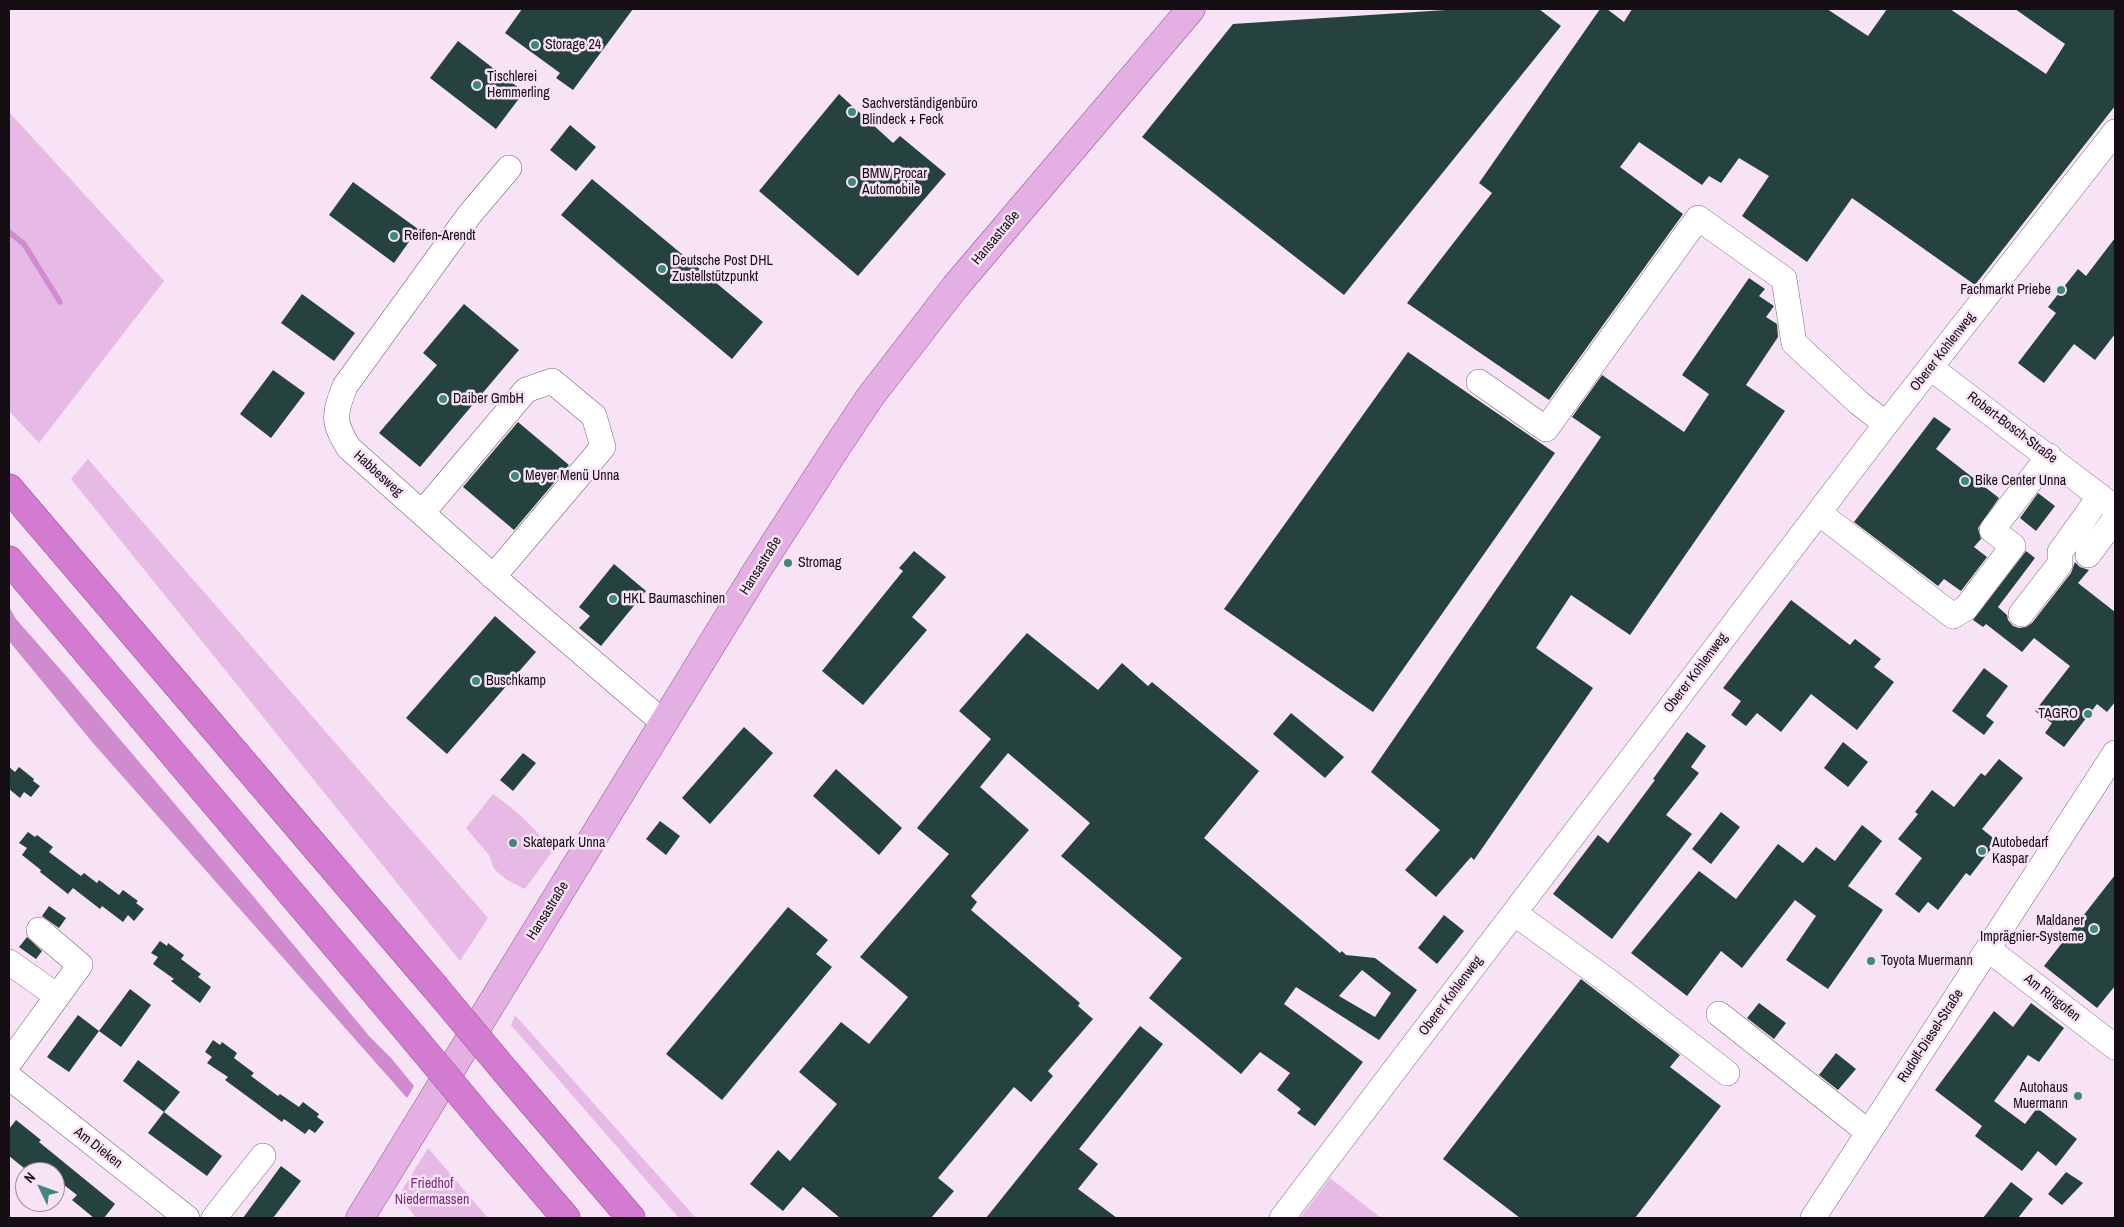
<!DOCTYPE html>
<html>
<head>
<meta charset="utf-8">
<style>
  body { margin:0 }
  #map { position:relative; width:2124px; height:1227px; overflow:hidden; background:#f7e2f6; font-family:"Archivo Narrow",sans-serif }
  canvas { display:block }
  .frame { position:absolute; inset:0; border:10px solid #150e14; pointer-events:none }
  .north { position:absolute; left:15px; top:1162px; width:50px; height:50px; box-sizing:border-box; background:#f7e2f6; border:1px solid #9d8d9c; border-radius:50%; rotate:312deg; font-size:14px; font-weight:700; line-height:20px; text-align:center; color:#150e14 }
  .north::after { content:''; display:block; margin:auto; width:18px; height:22px; background:#41877e; clip-path:polygon(50% 0,100% 100%,50% 72%,0 100%) }
</style>
</head>
<body>
<div id="map">
<canvas width="2124" height="1227"></canvas>
<div class="frame"></div>
<div class="north">N</div>
</div>
<script>
const ctx = document.querySelector('canvas').getContext('2d');
ctx.lineJoin = 'round';
function paint(path, color) { ctx.fillStyle = color; ctx.fill(path, 'evenodd'); }
function strokePath(path, color, width, dash) { ctx.strokeStyle = color; ctx.lineWidth = width; ctx.lineCap = dash ? 'butt' : 'round'; ctx.setLineDash(dash || []); ctx.stroke(path); }
function drawText(font, color, halo, rows, align = 'center') {
  ctx.font = font + ' "Archivo Narrow",sans-serif'; ctx.lineWidth = 5; ctx.setLineDash([]); ctx.textBaseline = 'middle'; ctx.strokeStyle = halo; ctx.fillStyle = color; for (const [text, x, y, turn = 0] of rows) {
    ctx.save(); ctx.translate(x, y); ctx.rotate((+turn || 0) * Math.PI / 180); ctx.textAlign = isNaN(turn) ? turn : align; if (halo) ctx.strokeText(text, 0, 0); ctx.fillText(text, 0, 0); ctx.restore();
  }
}
paint(new Path2D(`
  M9 112 164 281 39 443 9 411Z
  M88 459 488 918 460 961 71 479Z
  M493 794C517 811 536 828 552 852L525 889 507 880 494 869 489 855 466 828Z
  M515 1015 696 1218H679L511 1025Z
  M428 1148 488 1218H416L399 1195Z
  M1330 1178 1381 1218H1300Z`), '#e7bae5');
paint(new Path2D(`
  M9 607 16 619 67 677 253 896 369 1036 391 1058 414 1086 407 1098 93 743 9 641Z`), '#d08ace');
strokePath(new Path2D(`
  M9 232 24 244 60 302`), '#d28bd0', 5.5);
paint(new Path2D(`
  M522 9H633L573 90 556 78 560 73 505 33Z
  M1461 9H1539L1561 26 1344 295 1142 137 1233 24Z
  M1600 9H1607L1624 22 1632 9H1827L1868 36 1887 9H1950L2046 74 2065 44 2015 9H2115V106L1975 285 1852 198 1807 262 1742 216 1769 176 1739 158 1721 183 1709 176 1702 185 1639 142 1620 167 1683 214 1549 400 1407 303 1492 193 1479 183Z
  M458 41 524 92 496 129 430 78Z
  M839 94 893 143 900 136 946 174 858 276 759 191Z
  M570 125 596 147 576 171 550 150Z
  M592 179 763 322 732 359 561 215Z
  M353 182 418 229 394 263 329 215Z
  M2115 238V334L2095 360 2074 344 2044 383 2018 363 2056 313 2048 307 2078 269 2086 276Z
  M1749 278 1765 289 1759 296 1774 306 1766 317 1777 324 1778 337 1746 385 1785 411 1630 635 1571 595 1536 648 1593 688 1474 860 1471 857 1436 897 1405 870 1440 830 1371 772 1601 437 1572 417 1602 375 1684 432 1709 394 1682 375Z
  M302 294 355 333 334 361 281 323Z
  M464 304 519 350 420 467 379 433 437 365 423 353Z
  M1408 352 1555 453 1373 712 1224 609Z
  M273 370 305 393 271 438 240 414Z
  M1934 417 1951 429 1936 449 1999 498 1978 528 1981 539 1974 547 1987 557 1961 591 1944 579 1938 586 1854 522Z
  M518 422 569 465 514 530 463 487Z
  M2038 493 2055 506 2036 531 2020 518Z
  M914 551 946 577 912 617 927 630 863 705 822 671 903 571 899 568Z
  M2026 551 2035 558 1998 607 2007 615 2008 620 2013 626 2019 628 2026 627 2032 623 2071 573 2075 562 2080 567 2089 570 2078 583 2115 612V702L2107 712 2097 704 2064 747 2045 733 2052 723 2035 711 2070 666 2034 638 2022 652 1986 624 1983 627 1973 620Z
  M614 564 646 591 601 646 579 628 590 616 579 607Z
  M1791 600 1850 645 1855 639 1881 659 1874 667 1894 682 1857 730 1811 694 1781 732 1757 713 1746 726 1731 715 1741 701 1723 688Z
  M495 616 536 652 447 754 406 718Z
  M1027 633 1098 690 1122 663 1148 686 1152 682 1259 771 1204 838 1340 953 1342 951 1346 955 1375 958 1417 990 1379 1040 1296 987 1284 1004 1363 1062 1315 1126 1297 1113 1301 1109 1277 1090 1290 1073 1260 1052 1241 1074 1149 998 1182 958 1061 856 1090 823 1008 753 980 787 1029 830 971 896 977 902 971 910 1080 1003 1078 1006 1093 1019 1048 1071 1053 1076 1031 1102 1014 1087 938 1178 954 1191 931 1218H840L803 1187 783 1211 750 1184 778 1150 790 1161 837 1104 799 1072 841 1022 869 1044 908 997 860 957 949 854 917 828 991 739 959 711ZM1362 970 1391 993 1375 1017 1339 996Z
  M1984 668 2008 686 1986 716 1994 722 1984 735 1952 711Z
  M1291 713 1344 757 1325 778 1273 734Z
  M744 727 773 753 710 824 682 798Z
  M1687 732 1706 746 1691 767 1699 773 1666 815 1692 834 1612 939 1553 894 1598 835 1608 843 1655 780 1653 779Z
  M1843 742 1868 762 1848 787 1824 768Z
  M523 753 536 763 513 791 500 780Z
  M1999 759 2023 778 1982 829 1997 841 1970 876 1966 873 1938 910 1928 902 1919 913 1895 894 1922 858 1898 839 1918 814 1915 812 1932 790 1954 807 1981 773 1985 776Z
  M9 767 15 772 19 767 34 779 33 781 40 786 31 797 24 792 20 798 9 789Z
  M836 769 902 828 879 855 813 796Z
  M1721 812 1740 827 1711 864 1692 849Z
  M660 821 680 836 666 855 646 839Z
  M1862 825 1882 841 1848 886 1883 910 1828 989 1786 960 1816 916 1795 900 1742 968 1721 951 1687 996 1631 953 1699 871 1736 899 1778 844 1803 863 1816 847 1835 861Z
  M28 832 35 837 37 835 53 847 49 852 81 876 84 873 97 883 99 880 119 895 123 890 138 901 136 903 144 909 134 921 128 915 123 922 102 906 100 909 73 888 68 894 40 872 41 870 22 855 27 848 19 843Z
  M2115 875V986L2097 1008 2044 966Z
  M49 906 66 918 59 928 42 916Z
  M788 907 828 940 816 954 832 967 722 1100 666 1054Z
  M1444 915 1464 931 1437 964 1418 948Z
  M27 937 42 951 36 959 19 947Z
  M160 941 167 946 168 943 184 955 181 959 201 974 198 977 211 987 200 1003 171 981 174 979 153 964 158 957 151 953Z
  M1581 979 1680 1055 1670 1067 1721 1106 1635 1218H1520L1443 1159Z
  M130 989 151 1005 121 1047 99 1031Z
  M1759 1003 1786 1023 1774 1039 1747 1018Z
  M2031 1003 2064 1028 2039 1062 2028 1055 1994 1101 2025 1124 2037 1108 2077 1139 2056 1166 2038 1151 2022 1171 1975 1136 1982 1126 1935 1090 1994 1011 2013 1027Z
  M78 1015 99 1031 69 1072 47 1057Z
  M1140 1026 1163 1044 1079 1149 1098 1164 1078 1189 1117 1218H986Z
  M213 1040 220 1045 222 1042 237 1053 234 1058 254 1073 251 1076 278 1096 280 1094 299 1107 303 1102 319 1114 317 1117 324 1122 315 1133 309 1129 305 1134 284 1119 282 1122 225 1080 228 1077 207 1063 212 1057 205 1052Z
  M1836 1053 1856 1069 1838 1090 1819 1075Z
  M138 1060 180 1092 164 1112 123 1081Z
  M164 1112 222 1156 207 1176 148 1133Z
  M16 1120 41 1140 39 1142 115 1204 104 1218H94L72 1200 77 1195 55 1178V1172H29L9 1156V1129Z
  M281 1166 301 1181 273 1218H243Z
  M2066 1172 2083 1183 2062 1205 2048 1194Z
  M2011 1182 2033 1199 2018 1218H1983Z`), '#26423e');
const minor = new Path2D(`
  M509 168 470 214 345 386C334 415 332 421 349 448L505 587 664 723
  M1931 368 2115 508
  M1479 382 1546 429 1698 218 1784 279 1794 343 1859 403 1886 424
  M422 513 526 390 552 381 594 416 603 447 493 577
  M1819 513 1953 616 1966 608 2013 546 1992 530 2049 456
  M2088 555 2115 519
  M2021 614 2060 564V552L2100 496
  M1514 913 1608 981 1727 1073
  M1988 949 2115 1047
  M9 962 57 996
  M1719 1014 1868 1132
  M9 1063 80 965 39 930
  M9 1077 187 1218
  M214 1218 263 1156
  M1282 1218 1886 424 2115 132
  M1813 1218 2115 753`);
const major = new Path2D(`
  M360 1218 756 572 836 448 870 397 955 287 1191 9`);
const highway = new Path2D(`
  M9 488 434 986
  M9 560 412 1036
  M506 1072 631 1218
  M488 1127 566 1218`);
strokePath(minor, '#796778', 26);
strokePath(major, '#90558e', 29);
strokePath(highway, '#90558e', 29);
strokePath(minor, '#fff', 25);
strokePath(major, '#e4b0e3', 28);
strokePath(highway, '#d27bd0', 28);
const highwayBridge = new Path2D(`
  M434 986 506 1072
  M412 1036 488 1127`);
strokePath(highwayBridge, '#90558e', 29, []);
strokePath(highwayBridge, '#d27bd0', 28);
for (const [x, y, r, color] of [
  [535,45,5,"#41877e"],
  [477,85,5,"#41877e"],
  [852,112,5,"#41877e"],
  [852,182,5,"#41877e"],
  [394,236,5,"#41877e"],
  [662,269,5,"#41877e"],
  [2061,290,5,"#41877e"],
  [443,399,5,"#41877e"],
  [515,476,5,"#41877e"],
  [1965,481,5,"#41877e"],
  [788,563,5,"#41877e"],
  [613,599,5,"#41877e"],
  [476,681,5,"#41877e"],
  [2088,714,5,"#41877e"],
  [513,843,5,"#41877e"],
  [1982,851,5,"#41877e"],
  [2094,929,5,"#41877e"],
  [1871,961,5,"#41877e"],
  [2078,1096,5,"#41877e"]
]) { const dot = new Path2D(); dot.arc(x, y, r, 0, 2 * Math.PI); ctx.fillStyle = color; ctx.fill(dot); strokePath(dot, '#f7e2f6', 2); }
drawText('14px', '#150e14', '#f7e2f6', [
  ["Storage 24",545,45],
  ["Tischlerei",487,77],
  ["Hemmerling",487,93],
  ["Sachverständigenbüro",862,104],
  ["Blindeck + Feck",862,120],
  ["BMW Procar",862,174],
  ["Automobile",862,190],
  ["Reifen-Arendt",404,236],
  ["Deutsche Post DHL",672,261],
  ["Zustellstützpunkt",672,277],
  ["Fachmarkt Priebe",2051,290,"right"],
  ["Daiber GmbH",453,399],
  ["Meyer Menü Unna",525,476],
  ["Bike Center Unna",1975,481],
  ["Stromag",798,563],
  ["HKL Baumaschinen",623,599],
  ["Buschkamp",486,681],
  ["TAGRO",2078,714,"right"],
  ["Skatepark Unna",523,843],
  ["Autobedarf",1992,843],
  ["Kaspar",1992,859],
  ["Maldaner",2084,921,"right"],
  ["Imprägnier-Systeme",2084,937,"right"],
  ["Toyota Muermann",1881,961],
  ["Autohaus",2068,1088,"right"],
  ["Muermann",2068,1104,"right"]
], 'left');
drawText('14px', '#150e14', '#f7e2f6', [
  ["Hansastraße",996,238,-50],
  ["Oberer Kohlenweg",1943,352,-52],
  ["Robert-Bosch-Straße",2012,428,37],
  ["Habbesweg",378,474,42],
  ["Hansastraße",761,566,-58],
  ["Oberer Kohlenweg",1696,673,-53],
  ["Hansastraße",548,911,-58],
  ["Oberer Kohlenweg",1451,996,-53],
  ["Am Ringofen",2052,998,38],
  ["Rudolf-Diesel-Straße",1931,1036,-57],
  ["Am Dieken",98,1148,38]
]);
drawText('14px', '#7c297c', '#f7e2f6', [
  ["Friedhof",432,1184],
  ["Niedermassen",432,1200]
]);
</script>
</body>
</html>
